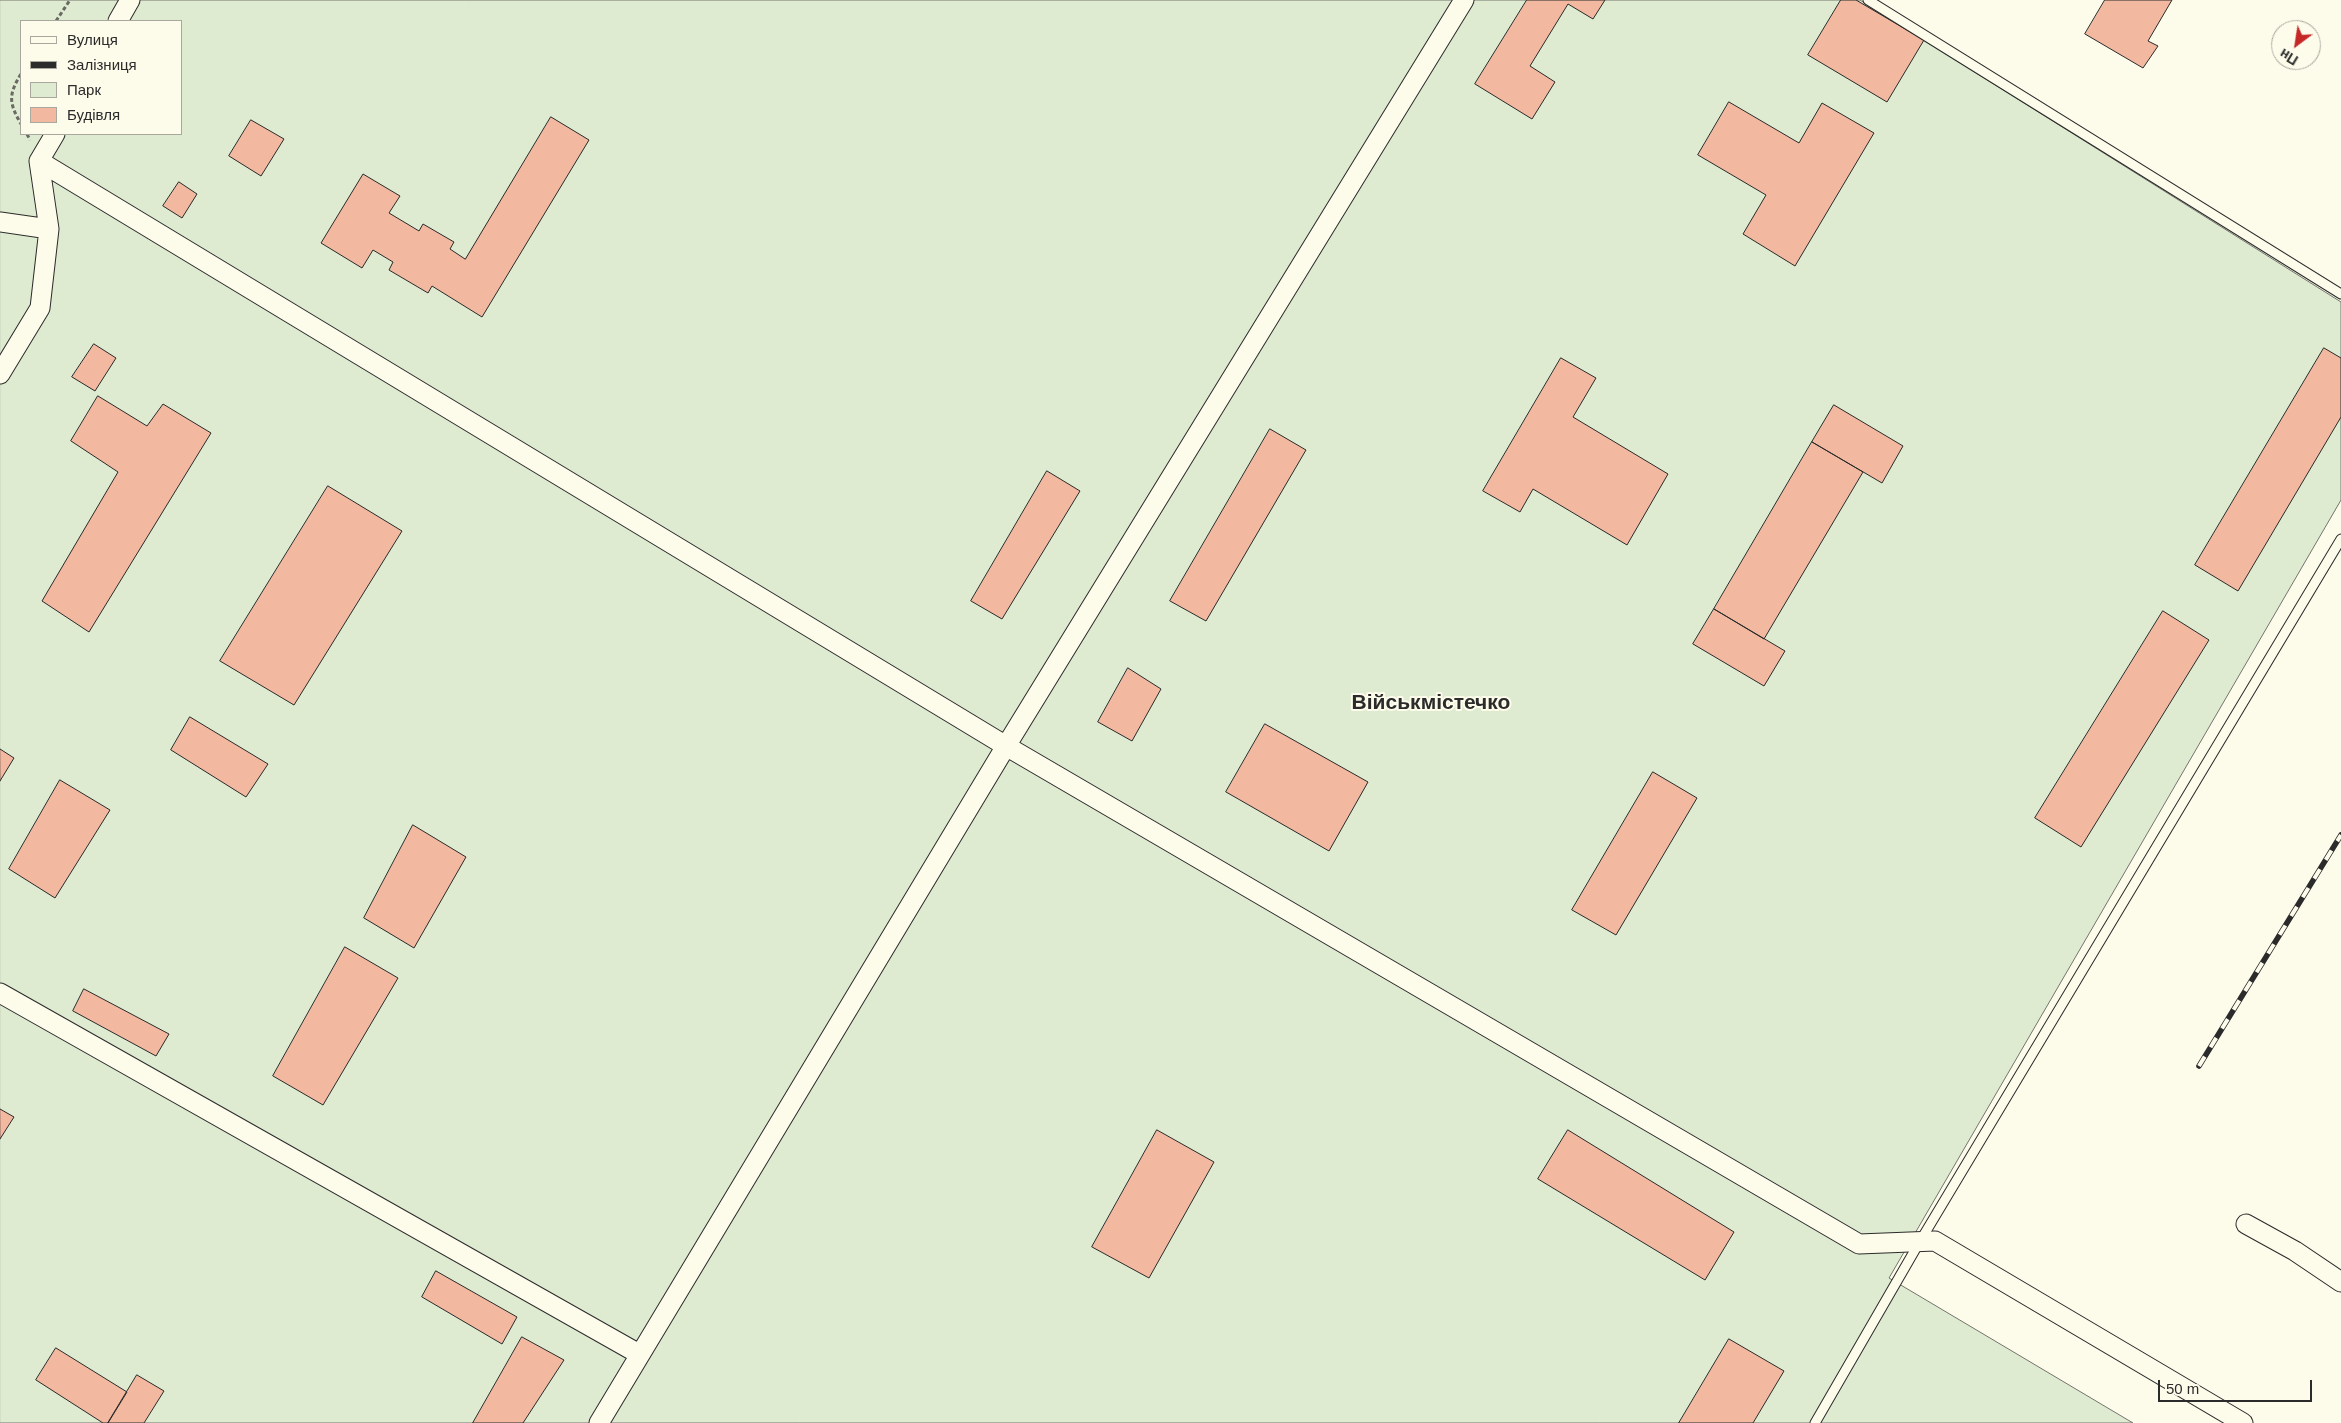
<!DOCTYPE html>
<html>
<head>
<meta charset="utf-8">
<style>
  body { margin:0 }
  #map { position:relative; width:2341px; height:1423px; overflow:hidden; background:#fdfbea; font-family:Arial,sans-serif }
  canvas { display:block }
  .legend { position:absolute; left:20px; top:20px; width:162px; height:115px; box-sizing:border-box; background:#fdfbea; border:1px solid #a9a89e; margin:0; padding:6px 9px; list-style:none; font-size:15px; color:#2b2b2b }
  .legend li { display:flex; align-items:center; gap:10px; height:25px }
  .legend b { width:25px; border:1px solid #a9a89e }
  .north { position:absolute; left:2271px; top:20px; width:50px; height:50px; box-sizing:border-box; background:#fdfbea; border:1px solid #a9a89e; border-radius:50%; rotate:211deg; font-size:14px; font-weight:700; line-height:20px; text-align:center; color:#2b2b2b }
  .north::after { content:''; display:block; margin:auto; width:18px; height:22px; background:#c62828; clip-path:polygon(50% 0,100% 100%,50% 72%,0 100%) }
  .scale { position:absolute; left:2158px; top:1380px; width:154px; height:22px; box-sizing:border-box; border:2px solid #2b2b2b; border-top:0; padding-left:6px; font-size:15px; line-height:18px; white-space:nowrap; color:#2b2b2b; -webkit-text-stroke:4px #fdfbea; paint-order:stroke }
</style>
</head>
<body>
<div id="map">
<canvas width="2341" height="1423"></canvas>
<ul class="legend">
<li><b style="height:6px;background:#fdfbea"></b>Вулиця</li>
<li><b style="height:6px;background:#2b2b2b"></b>Залізниця</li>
<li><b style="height:14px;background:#deebd1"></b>Парк</li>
<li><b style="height:14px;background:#f2b8a0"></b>Будівля</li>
</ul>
<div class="north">Пн</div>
<div class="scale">50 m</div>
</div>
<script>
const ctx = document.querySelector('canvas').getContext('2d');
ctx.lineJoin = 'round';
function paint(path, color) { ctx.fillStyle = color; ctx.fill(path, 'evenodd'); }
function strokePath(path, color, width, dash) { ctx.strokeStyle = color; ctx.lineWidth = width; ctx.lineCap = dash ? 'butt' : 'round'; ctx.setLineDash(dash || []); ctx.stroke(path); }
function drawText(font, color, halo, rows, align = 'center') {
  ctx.font = font + ' Arial,sans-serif'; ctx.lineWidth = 4; ctx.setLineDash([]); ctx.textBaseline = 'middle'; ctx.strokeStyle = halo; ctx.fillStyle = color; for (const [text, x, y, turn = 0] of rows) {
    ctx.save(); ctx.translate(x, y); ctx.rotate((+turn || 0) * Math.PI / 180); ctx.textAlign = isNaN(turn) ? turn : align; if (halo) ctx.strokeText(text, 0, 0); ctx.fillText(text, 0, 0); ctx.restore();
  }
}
const green = new Path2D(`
  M0 0H1860L2341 302V500L1889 1278 2133 1423H0ZM21 21H181V134H21Z`);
paint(green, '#deebd1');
strokePath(green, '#74746e', 1);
const building = new Path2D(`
  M1527 0H1605L1593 19 1568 4 1530 66 1555 82 1532 119 1475 84Z
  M1841 0H1856L1924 40 1887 102 1808 55Z
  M2105 0H2172L2148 41 2158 46 2143 68 2085 34Z
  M1729 102 1799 143 1822 103 1874 133 1795 266 1743 234 1766 195 1698 155Z
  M551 117 589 140 482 317 432 286 428 293 389 270 393 262 373 250 362 268 321 243 363 174 400 196 389 213 419 231 423 224 454 242 450 249 465 259Z
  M251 120 284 139 261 176 229 156Z
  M179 182 197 194 182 218 163 206Z
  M94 344 116 358 95 391 72 377Z
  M2324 348 2341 358V417L2238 591 2195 565Z
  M1561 358 1596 378 1573 417 1668 474 1627 545 1533 489 1520 512 1483 491Z
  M98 396 147 426 163 404 211 433 89 632 42 601 118 472 71 441Z
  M1834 405 1903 446 1882 483 1812 442Z
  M1270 429 1306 450 1206 621 1170 601Z
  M1812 442 1863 472 1764 639 1714 609Z
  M1047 471 1080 491 1002 619 971 601Z
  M328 486 402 531 294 705 220 661Z
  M1714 609 1785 651 1764 686 1693 644Z
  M2163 611 2209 640 2081 847 2035 818Z
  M1128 668 1161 689 1132 741 1098 722Z
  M190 717 268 764 246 797 171 750Z
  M1265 724 1368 782 1329 851 1226 792Z
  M0 749 14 758 0 781Z
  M1653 772 1697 798 1616 935 1572 910Z
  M60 780 110 810 55 898 9 869Z
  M413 825 466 857 414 948 364 918Z
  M345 947 398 978 323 1105 273 1076Z
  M84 989 169 1034 156 1056 73 1011Z
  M0 1109 14 1117 0 1139Z
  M1157 1130 1214 1162 1149 1278 1092 1247Z
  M1568 1130 1734 1232 1705 1280 1538 1179Z
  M436 1271 517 1317 502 1344 422 1297Z
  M522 1337 564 1360 523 1423H473Z
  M1729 1339 1784 1371 1753 1423H1679Z
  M56 1348 127 1392 108 1423H103L36 1380Z
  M137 1375 164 1391 144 1423H108Z`);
paint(building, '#f2b8a0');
strokePath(building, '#2b2b2b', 1);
const lane = new Path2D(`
  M1868 0 2341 294
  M1815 1423 1919 1243 2341 539`);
const street = new Path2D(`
  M118 21 130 0
  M39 161 1006 746 1859 1244 1935 1241 2243 1423
  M0 222 49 229
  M0 374 40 308 49 229 39 161 55 134
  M0 993 639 1354
  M2246 1224 2295 1251 2341 1282
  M599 1423 1006 746 1464 0`);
strokePath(lane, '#2b2b2b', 11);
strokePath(street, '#2b2b2b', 21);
strokePath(new Path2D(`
  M56 21 70 0
  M21 74C8 95 9 103 21 124
  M27 134 30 140`), '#6a6964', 3, [4, 2.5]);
strokePath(lane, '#fdfbea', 9);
strokePath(street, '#fdfbea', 19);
const rail = new Path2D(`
  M2199 1066 2341 835`);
strokePath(rail, '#2b2b2b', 5.5);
strokePath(rail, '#fdfbea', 4, [11]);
drawText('bold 21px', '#2b2b2b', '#fdfbea', [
  ["Військмістечко",1431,703]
]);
</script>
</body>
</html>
